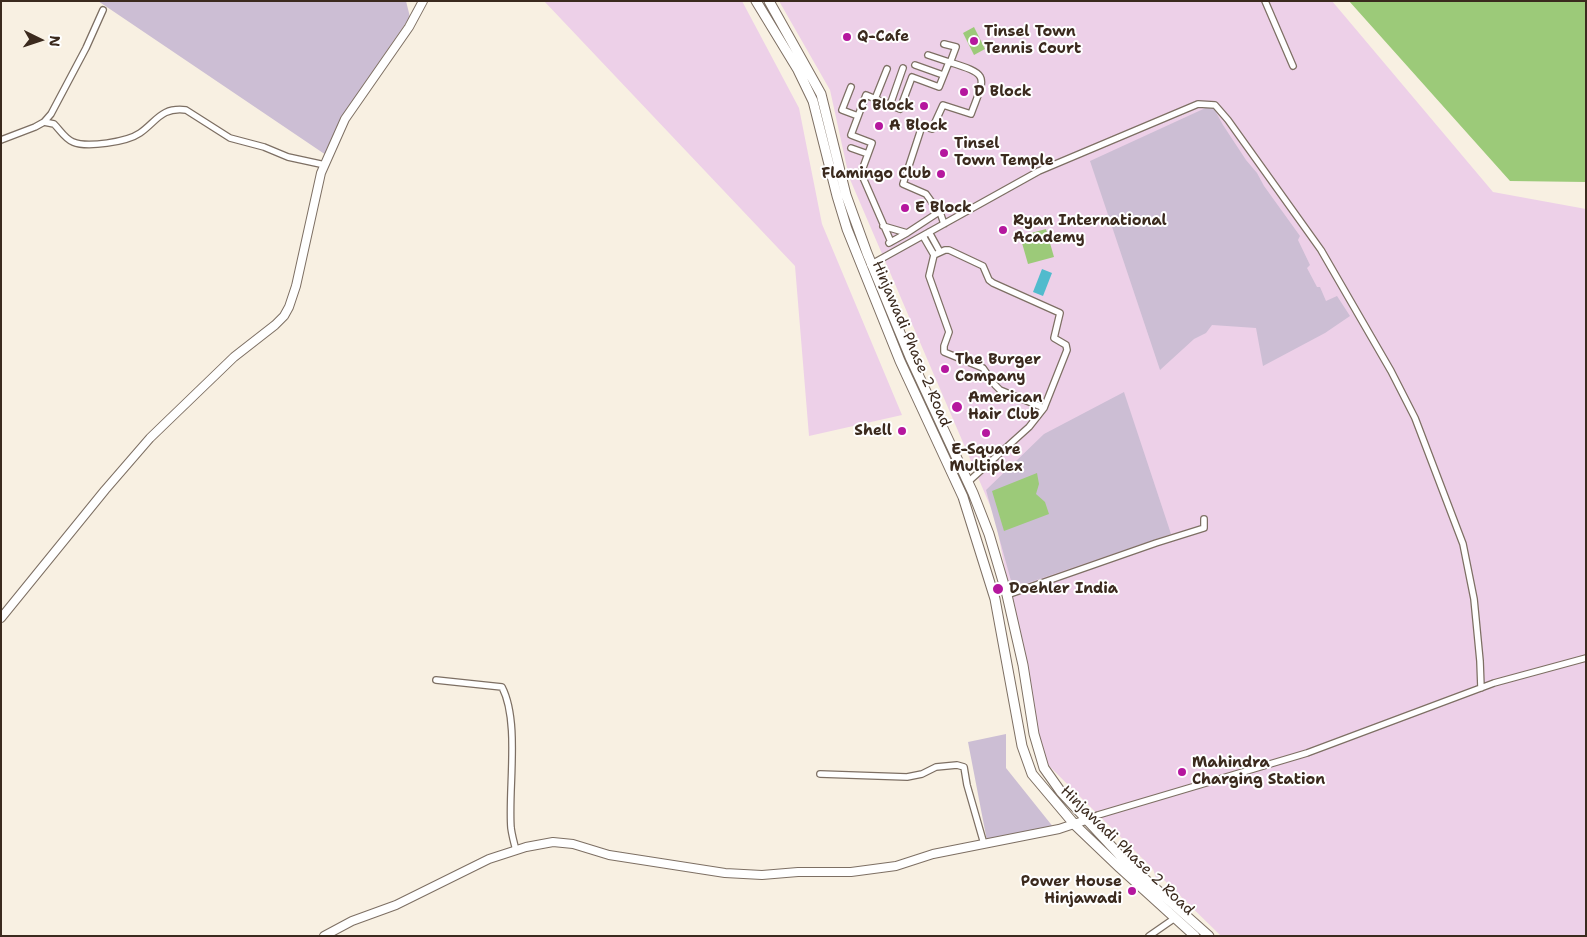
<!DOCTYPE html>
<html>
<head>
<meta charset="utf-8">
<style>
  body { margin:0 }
  #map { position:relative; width:1587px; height:937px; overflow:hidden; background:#f8f0e2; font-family:"Shantell Sans",sans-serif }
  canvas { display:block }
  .frame { position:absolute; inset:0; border:2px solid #3b2a1e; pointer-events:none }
  .north { position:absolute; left:15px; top:15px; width:50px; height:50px; -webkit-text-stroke:4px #fff; paint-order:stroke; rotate:94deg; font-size:14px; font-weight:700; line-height:20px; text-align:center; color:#3b2a1e }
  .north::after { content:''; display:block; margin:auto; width:18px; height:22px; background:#3b2a1e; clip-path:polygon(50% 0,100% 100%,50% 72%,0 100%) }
</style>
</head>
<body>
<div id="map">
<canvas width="1587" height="937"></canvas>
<div class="frame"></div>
<div class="north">N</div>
</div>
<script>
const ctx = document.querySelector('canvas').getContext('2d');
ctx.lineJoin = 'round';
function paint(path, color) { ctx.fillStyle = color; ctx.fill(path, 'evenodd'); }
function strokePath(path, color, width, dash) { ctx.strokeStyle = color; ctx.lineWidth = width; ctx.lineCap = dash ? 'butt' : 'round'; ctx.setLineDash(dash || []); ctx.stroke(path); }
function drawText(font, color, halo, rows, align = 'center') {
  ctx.font = font + ' "Shantell Sans",sans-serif'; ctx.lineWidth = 4; ctx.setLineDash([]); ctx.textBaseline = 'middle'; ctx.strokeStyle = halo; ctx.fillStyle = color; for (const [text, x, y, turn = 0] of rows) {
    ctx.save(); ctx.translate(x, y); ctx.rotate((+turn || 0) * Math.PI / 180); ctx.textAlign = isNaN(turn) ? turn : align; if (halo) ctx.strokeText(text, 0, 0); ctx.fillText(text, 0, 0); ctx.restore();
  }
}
paint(new Path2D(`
  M544 1H742L799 108 822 224 902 415 809 436 795 266Z
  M779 1H1332L1493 192 1586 209V936H1221L1163 879 1157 881 1153 869 1041 758 995 517 849 177 830 90Z`), '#edd0e8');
paint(new Path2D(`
  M98 1H406L410 17 357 94 341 120 326 155Z
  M1212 105 1223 125 1246 160 1257 173 1264 186 1300 236 1298 240 1310 265 1307 268 1317 287H1320L1326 301 1337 296 1350 316 1325 333 1263 366 1256 328 1212 325 1206 333 1194 339 1160 370 1090 161Z
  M1124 392 1171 534 1013 588 986 490 1044 434Z
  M1006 734V768L1054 828 987 841 968 742Z`), '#ccbed4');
paint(new Path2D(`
  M1349 1H1586V182L1510 181Z
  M974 27 985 49 974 55 963 33Z
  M1046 229 1054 257 1028 264 1020 236Z
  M1037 473 1039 484 1036 494 1045 502 1049 514 1004 531 992 491Z`), '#9cca79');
paint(new Path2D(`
  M1042 269 1052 273 1043 296 1033 292Z`), '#51bbcd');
const street = new Path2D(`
  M1265 1 1293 66
  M944 44 956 47 950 63
  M928 55 949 62
  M915 65 943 75
  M851 87 842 110 858 116
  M875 99 887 69
  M890 105 903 68
  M44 122 54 124C60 130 65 139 73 142 87 148 127 142 140 133 157 121 161 107 186 110L230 138 264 147 288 157 325 165
  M1 140 35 127 44 122 51 114 86 48 103 10
  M851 148 868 154
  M883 226 907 233 939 212
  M929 232 940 252
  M923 236 934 255
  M891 242 861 173 872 143 851 135 866 95 900 109 912 77 939 87 949 62C991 75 985 76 971 114L943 105 932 129 922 126 903 184 926 194 941 215 944 224
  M889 243 907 233
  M870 265 1039 171 1198 104 1215 105 1228 120 1321 250 1391 371 1415 418 1463 544 1474 599 1480 661 1481 688
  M968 482 1029 427 1044 408 1000 390 995 385 983 368 944 352V346L949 332 929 276 934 255 945 250H949L983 266 989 280 993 283 1060 313 1054 338 1066 345 1067 350 1044 408
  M1007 595 1156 543 1204 528V519
  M436 680 502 687C520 722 508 788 511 828 512 835 514 843 516 850
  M820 774 907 777 922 774 936 767 957 765 964 767 967 785 984 844
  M1086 820 1098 815 1307 753 1494 683 1586 658
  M1149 936 1175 918`);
const secondary = new Path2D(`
  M1 618 105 490 150 438 234 357 275 325 284 316 289 307 296 286 321 173 345 119 409 27 423 1
  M324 936 352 921 396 905 489 859 526 847 553 842 573 844 609 855 725 873 762 875 798 872H851L896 866 933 854 1059 829 1086 820`);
const primary = new Path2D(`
  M756 1 798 70 813 101 837 196 847 229 900 361 963 497 995 599 1022 746 1032 774 1075 825 1120 868 1195 936
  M769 1 821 94 846 195 867 253 910 357 973 493 989 534 1007 595 1023 665 1034 734 1044 768 1061 792 1126 862 1209 936`);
strokePath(street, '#7d6f63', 8);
strokePath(secondary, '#7d6f63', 10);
strokePath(primary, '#7d6f63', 11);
strokePath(street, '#fff', 5.5);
strokePath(secondary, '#fff', 8);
strokePath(primary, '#fff', 9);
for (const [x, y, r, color] of [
  [847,37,5,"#b5179e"],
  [974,41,5,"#b5179e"],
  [964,92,5,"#b5179e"],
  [924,106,5,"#b5179e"],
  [879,126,5,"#b5179e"],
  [944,153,5,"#b5179e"],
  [941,174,5,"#b5179e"],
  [905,208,5,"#b5179e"],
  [1003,230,5,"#b5179e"],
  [945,369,5,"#b5179e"],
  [957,407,6,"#b5179e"],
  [902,431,5,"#b5179e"],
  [986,433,5,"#b5179e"],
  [998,589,6,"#b5179e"],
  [1182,772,5,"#b5179e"],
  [1132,891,5,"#b5179e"]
]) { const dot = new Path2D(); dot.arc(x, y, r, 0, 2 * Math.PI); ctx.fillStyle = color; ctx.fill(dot); strokePath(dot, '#fff', 2); }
drawText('bold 15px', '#3b2a1e', '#fff', [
  ["Tinsel Town",984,32],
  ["Tennis Court",984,49],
  ["Q-Cafe",857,37],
  ["D Block",974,92],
  ["C Block",914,106,"right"],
  ["A Block",889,126],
  ["Tinsel",954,144],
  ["Town Temple",954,161],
  ["Flamingo Club",931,174,"right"],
  ["E Block",915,208],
  ["Ryan International",1013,221],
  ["Academy",1013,238],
  ["The Burger",955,360],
  ["Company",955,377],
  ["American",968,398],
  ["Hair Club",968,415],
  ["Shell",892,431,"right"],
  ["E-Square",986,450,"center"],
  ["Multiplex",986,467,"center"],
  ["Doehler India",1009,589],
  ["Mahindra",1192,763],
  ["Charging Station",1192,780],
  ["Power House",1122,882,"right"],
  ["Hinjawadi",1122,899,"right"]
], 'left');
drawText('15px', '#3b2a1e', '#fff', [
  ["Hinjawadi Phase 2 Road",911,344,67],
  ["Hinjawadi Phase 2 Road",1127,851,44]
]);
</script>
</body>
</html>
